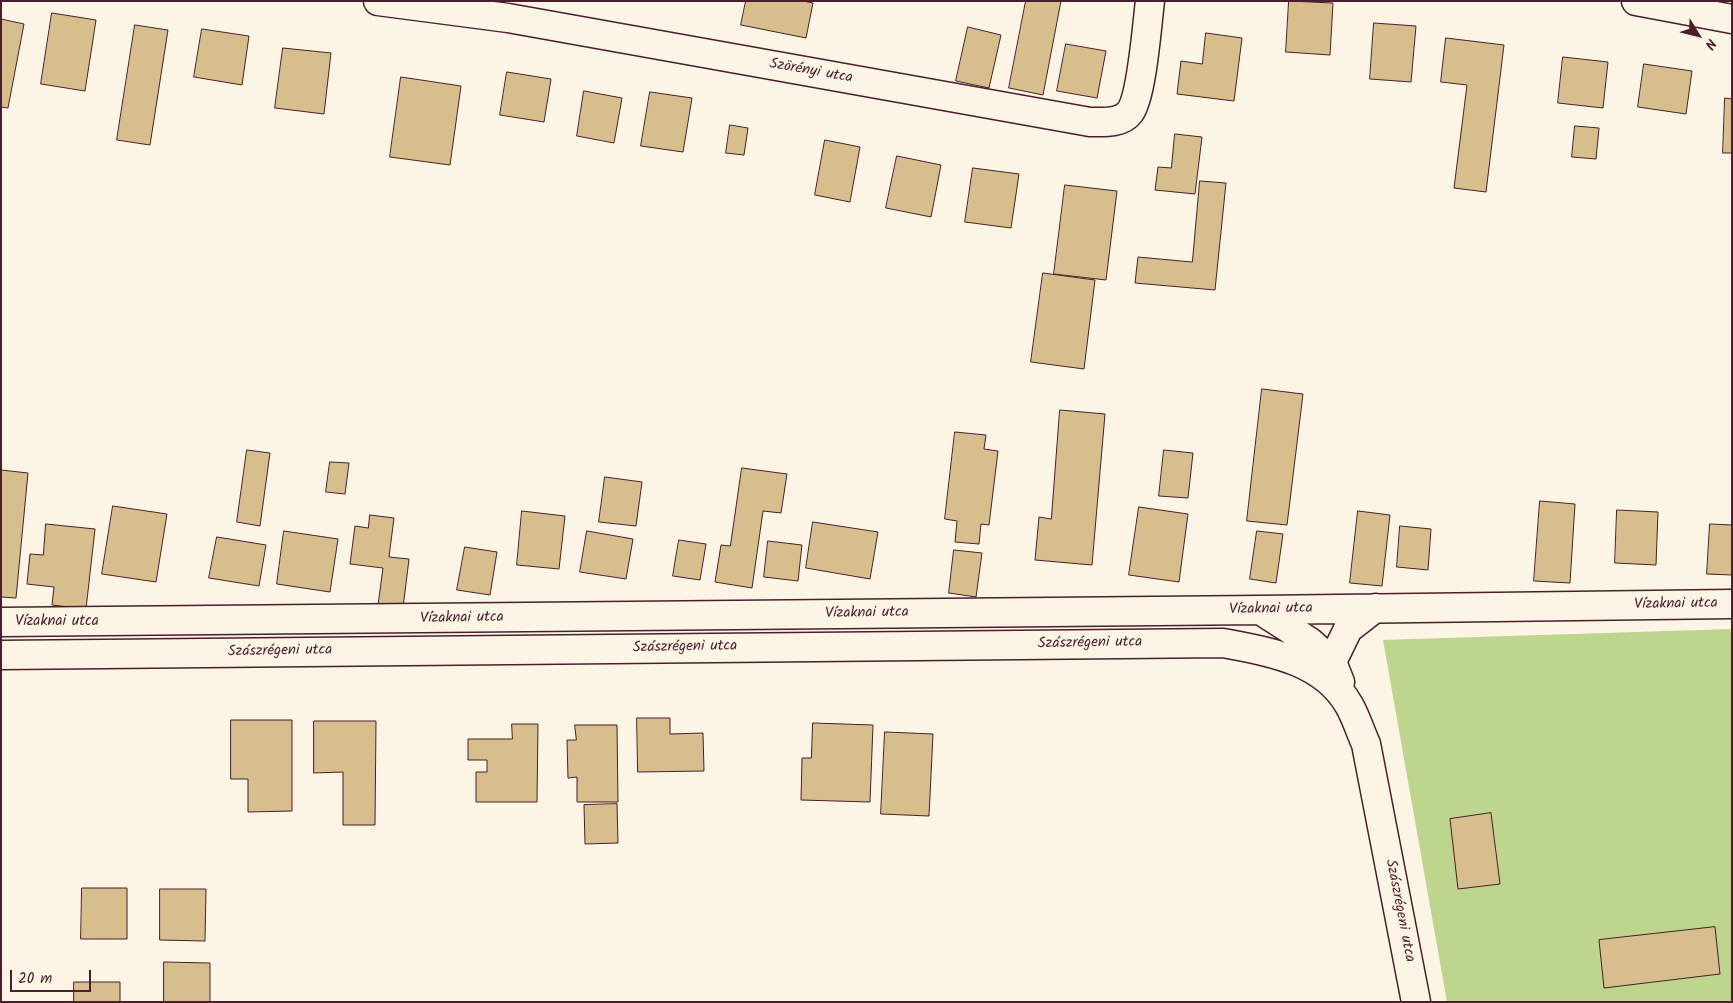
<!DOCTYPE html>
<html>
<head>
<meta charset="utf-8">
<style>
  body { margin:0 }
  #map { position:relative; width:1733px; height:1003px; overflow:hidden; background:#fcf5e5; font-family:Kalam,sans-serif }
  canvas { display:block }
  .frame { position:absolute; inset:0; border:2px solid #4a1f2b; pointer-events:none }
  .north { position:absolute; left:1673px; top:10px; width:50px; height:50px; -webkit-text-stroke:4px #fcf5e5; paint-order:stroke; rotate:126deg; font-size:14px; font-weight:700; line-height:20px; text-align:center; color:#4a1f2b }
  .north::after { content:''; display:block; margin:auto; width:18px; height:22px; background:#4a1f2b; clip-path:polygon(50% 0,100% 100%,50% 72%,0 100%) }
  .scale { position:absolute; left:10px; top:970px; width:81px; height:22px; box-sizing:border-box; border:2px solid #4a1f2b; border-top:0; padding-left:6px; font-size:15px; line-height:18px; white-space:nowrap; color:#4a1f2b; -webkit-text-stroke:4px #fcf5e5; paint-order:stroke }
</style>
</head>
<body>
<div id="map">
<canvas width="1733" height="1003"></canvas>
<div class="frame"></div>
<div class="north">N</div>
<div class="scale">20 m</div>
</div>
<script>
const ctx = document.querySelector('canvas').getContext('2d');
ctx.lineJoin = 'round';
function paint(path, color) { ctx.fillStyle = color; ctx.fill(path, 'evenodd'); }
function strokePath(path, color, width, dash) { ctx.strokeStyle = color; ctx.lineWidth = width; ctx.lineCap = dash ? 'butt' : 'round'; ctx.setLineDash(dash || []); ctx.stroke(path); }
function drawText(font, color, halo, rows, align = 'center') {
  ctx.font = font + ' Kalam,sans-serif'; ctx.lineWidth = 4; ctx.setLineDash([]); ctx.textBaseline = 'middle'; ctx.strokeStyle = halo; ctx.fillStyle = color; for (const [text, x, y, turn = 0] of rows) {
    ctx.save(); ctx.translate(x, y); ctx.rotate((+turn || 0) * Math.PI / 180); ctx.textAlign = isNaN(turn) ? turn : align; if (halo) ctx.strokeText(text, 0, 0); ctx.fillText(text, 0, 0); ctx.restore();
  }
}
paint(new Path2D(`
  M1732 629V1002H1447L1383 640Z`), '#bdd58c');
const building = new Path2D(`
  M746 1H803L813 3 806 38 741 25Z
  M1026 1H1061L1043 95 1009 88Z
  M1289 1 1333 3 1330 55 1286 52Z
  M52 13 96 20 85 91 41 84Z
  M1 19 24 24 8 108 1 107Z
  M1374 23 1416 26 1411 82 1370 79Z
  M135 25 168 30 150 145 117 140Z
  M968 27 1001 35 989 88 956 81Z
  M202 29 249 36 242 85 194 77Z
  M1206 33 1242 38 1234 101 1177 94 1181 61 1202 64Z
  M1446 38 1504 45 1486 192 1454 188 1467 85 1441 82Z
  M1066 44 1106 51 1097 98 1057 91Z
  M283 48 331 53 324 114 275 108Z
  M1563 57 1608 62 1603 108 1558 103Z
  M1644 64 1692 71 1686 114 1638 107Z
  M507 72 551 79 544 122 500 115Z
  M401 77 461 86 450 165 390 157Z
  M584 91 622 98 614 143 577 136Z
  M650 92 692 98 683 152 641 146Z
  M1725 98 1732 99V153H1723Z
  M730 125 748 128 744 155 726 153Z
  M1575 126 1599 128 1596 159 1572 157Z
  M1175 134 1202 137 1195 194 1155 190 1158 167 1171 168Z
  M825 140 860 147 850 202 815 195Z
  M897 156 941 165 931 217 886 208Z
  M973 168 1019 174 1011 228 965 222Z
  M1200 181 1226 183 1215 290 1135 283 1138 257 1192 262Z
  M1065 185 1117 191 1106 280 1054 274Z
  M1043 273 1095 280 1084 369 1031 362Z
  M1262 389 1303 394 1287 525 1247 521Z
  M1060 410 1105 414 1092 565 1035 560 1039 517 1051 519Z
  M955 432 986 435 984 449 998 451 989 525 981 524 979 544 955 542 957 521 945 519Z
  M247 450 270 453 260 526 237 522Z
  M1164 450 1193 453 1188 498 1159 496Z
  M330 462 349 463 345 494 326 492Z
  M742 468 787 474 781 513 763 511 752 588 715 582 721 545 730 546Z
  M1 470 28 473 16 598 1 597Z
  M605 477 642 482 636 526 599 522Z
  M1540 501 1575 504 1570 583 1534 581Z
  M113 506 167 514 156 582 102 574Z
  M1139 507 1188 514 1179 582 1129 575Z
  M1617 510 1658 512 1656 565 1615 563Z
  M522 511 565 516 559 569 517 565Z
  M1358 511 1390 515 1382 586 1350 583Z
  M370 515 394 518 389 557 409 559 403 608 378 605 383 568 350 564 355 526 368 528Z
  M813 522 878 532 870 579 806 568Z
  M46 524 95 529 86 609 52 605 54 587 27 584 30 554 43 555Z
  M1710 524 1732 525V575L1707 574Z
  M1400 526 1431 529 1428 570 1397 567Z
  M284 531 338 539 330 592 277 584Z
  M587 531 633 539 626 579 580 572Z
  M1257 531 1283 534 1276 583 1250 579Z
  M217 537 266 545 259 586 209 578Z
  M679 540 706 544 700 580 673 576Z
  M768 541 802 545 798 581 764 577Z
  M465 547 497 552 490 595 457 590Z
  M954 550 982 553 976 597 949 593Z
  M637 718H670V734L703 733 704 771 638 772Z
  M231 720H292V811L248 812V779H231Z
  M314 721H376L375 825H343V772L314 773Z
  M813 723 873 725 870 802 801 800 802 758H811Z
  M512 724H538L537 802H476V772H487V760H468V739H512Z
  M575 725H617L618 802H577V777L568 778 567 740H576Z
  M885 732 933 734 929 816 881 814Z
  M617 804 618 843 585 844 584 805Z
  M1491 813 1500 884 1458 889 1450 819Z
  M82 888H127V939H81Z
  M160 889H206L205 941 160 940Z
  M1715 927 1720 974 1604 988 1599 940Z
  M164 962 210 963V1002H164Z
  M74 982H120V1002H74Z`);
paint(building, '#d6be8d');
strokePath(building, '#4a1f2b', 1);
const minor = new Path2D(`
  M378 1 508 18 1090 122C1103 122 1121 124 1130 112 1142 96 1147 24 1150 1
  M1636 1 1732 19
  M1260 610 1310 642 1332 662 1340 682
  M1 622 1260 610 1732 604
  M1 655 1223 643C1270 652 1323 660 1349 705 1356 717 1360 731 1366 744L1416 1002
  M1332 662 1348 629 1375 608`);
strokePath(minor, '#4a1f2b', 31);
strokePath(minor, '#fcf5e5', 28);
drawText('15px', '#4a1f2b', '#fcf5e5', [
  ["Szörényi utca",811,72,10],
  ["Vízaknai utca",1676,605,-1],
  ["Vízaknai utca",1271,610,-1],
  ["Vízaknai utca",867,614,-1],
  ["Vízaknai utca",462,619,-1],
  ["Vízaknai utca",57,622],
  ["Szászrégeni utca",1090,644,-1],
  ["Szászrégeni utca",685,648,-1],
  ["Szászrégeni utca",280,652,-1],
  ["Szászrégeni utca",1399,911,79]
]);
</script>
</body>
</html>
